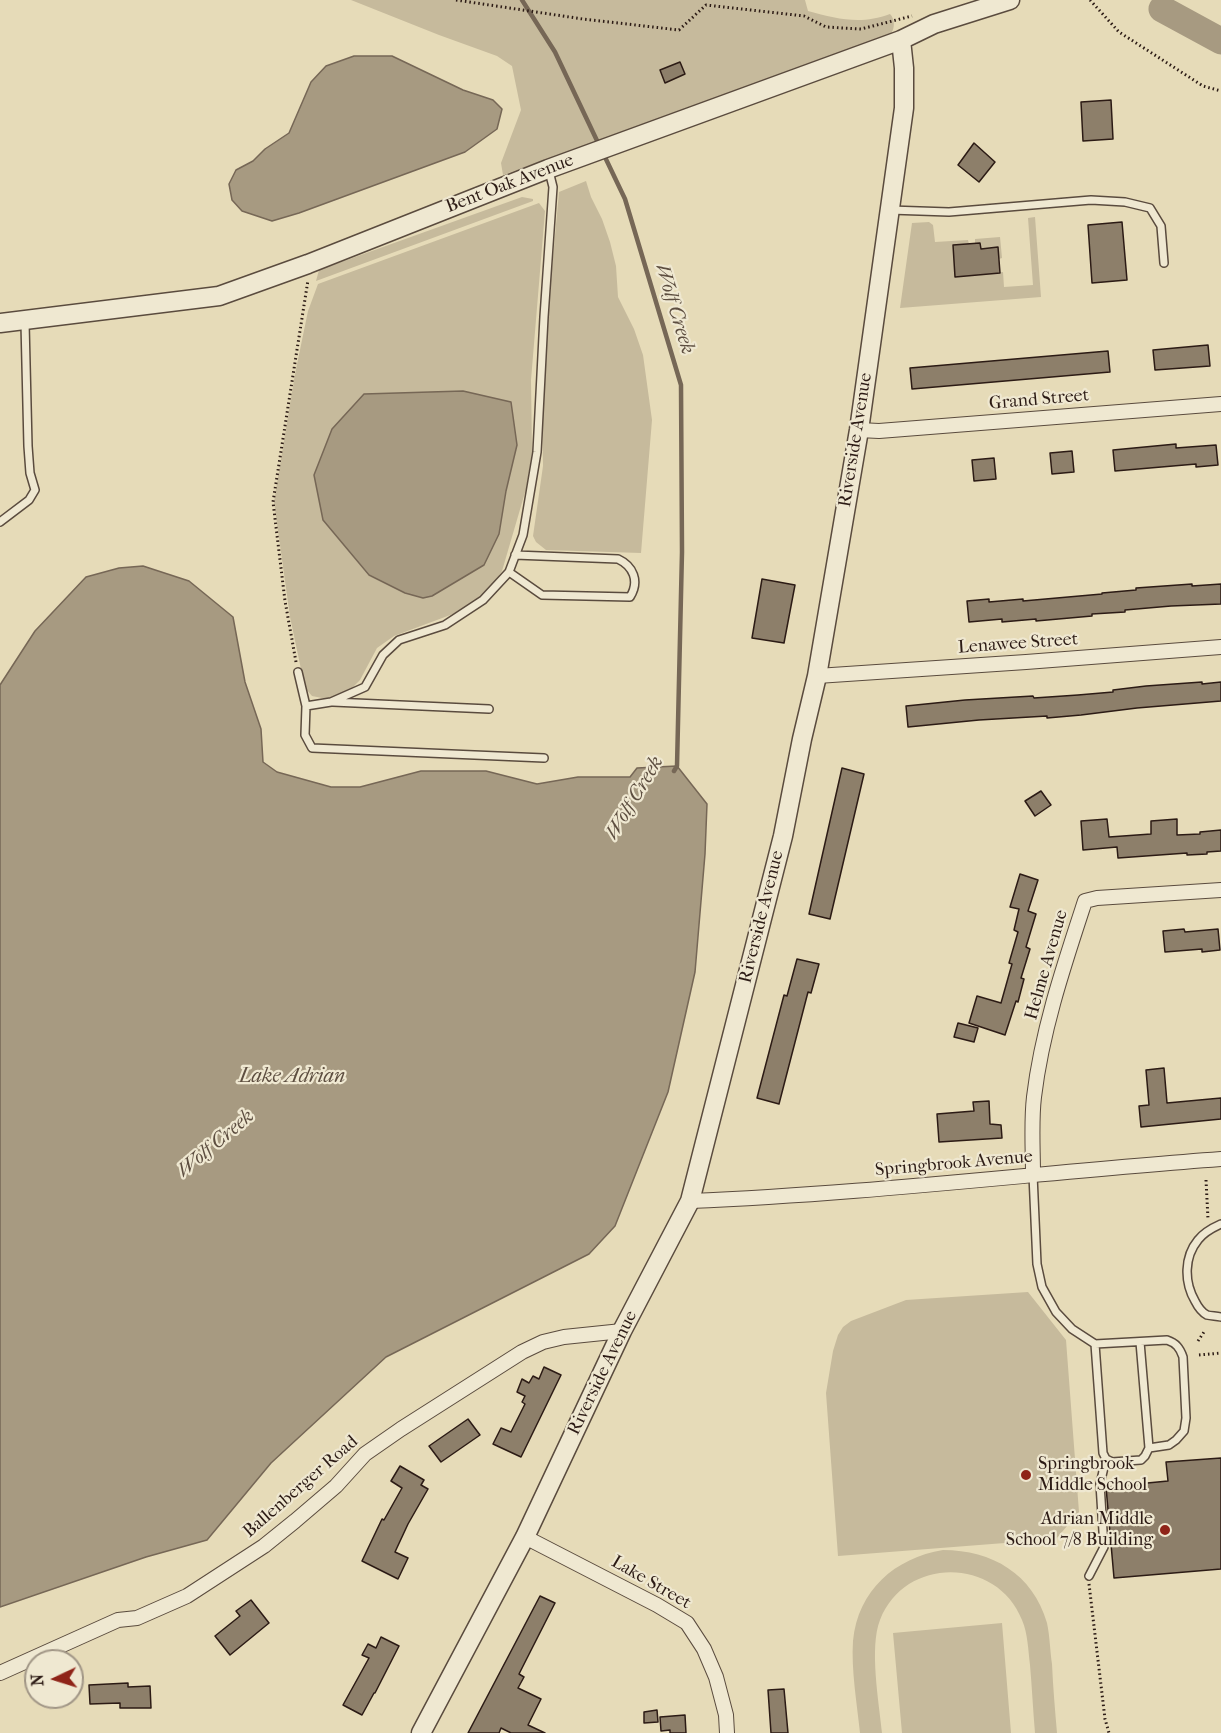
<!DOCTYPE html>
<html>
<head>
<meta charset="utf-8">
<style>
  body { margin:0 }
  #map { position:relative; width:1221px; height:1733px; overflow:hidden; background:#e6dbb8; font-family:"IM FELL French Canon",serif }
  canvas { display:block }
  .north { position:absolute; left:24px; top:1649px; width:60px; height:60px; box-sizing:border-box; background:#efe8d1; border:2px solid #a19686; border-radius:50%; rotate:266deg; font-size:16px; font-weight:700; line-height:24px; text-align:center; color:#2c1b15 }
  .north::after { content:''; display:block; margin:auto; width:21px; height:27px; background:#8f2418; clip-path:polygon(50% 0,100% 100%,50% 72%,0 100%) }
</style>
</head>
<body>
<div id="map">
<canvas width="1221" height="1733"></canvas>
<div class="north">N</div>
</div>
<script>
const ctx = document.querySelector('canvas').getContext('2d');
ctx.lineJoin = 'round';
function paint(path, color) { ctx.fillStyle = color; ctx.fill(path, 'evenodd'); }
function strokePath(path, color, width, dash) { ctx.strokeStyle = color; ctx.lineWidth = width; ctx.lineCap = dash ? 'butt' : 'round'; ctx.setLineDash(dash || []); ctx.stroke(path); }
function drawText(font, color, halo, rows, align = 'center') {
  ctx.font = font + ' "IM FELL French Canon",serif'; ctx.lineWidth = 4.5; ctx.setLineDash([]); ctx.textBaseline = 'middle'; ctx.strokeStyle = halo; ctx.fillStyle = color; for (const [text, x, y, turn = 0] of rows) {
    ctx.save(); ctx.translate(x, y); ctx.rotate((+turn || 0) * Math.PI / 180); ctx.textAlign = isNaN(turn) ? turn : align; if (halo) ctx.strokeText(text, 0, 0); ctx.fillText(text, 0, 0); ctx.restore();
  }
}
paint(new Path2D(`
  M351 0H805L808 11C837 19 861 25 890 14 895 19 895 28 891 34L503 175 501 163 521 110 512 66 497 56 439 35Z
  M586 181 591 197 602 219 610 242 616 266 618 297 634 329 643 355 652 420 641 553 546 550 536 542 533 536 543 466 542 412 544 356 559 192Z
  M522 197 533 199V201L316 281 319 270Z
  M539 203 545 211 531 380 532 452 526 489 502 571 489 590 472 603 453 614 394 636 377 648 360 680 350 690 327 699 312 696 305 688 290 617 274 502 295 374 308 311 318 284ZM506 491 499 534 405 593 368 575 323 520Z
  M1035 217 1041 297 900 308 912 223 929 222 933 225 935 242 968 240 969 244 953 246 955 277 1003 272 1004 287 1033 285 1028 218Z
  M1000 237 1002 258 999 259 998 248 981 249 980 244H975V239Z
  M1028 1292 1066 1340 1079 1512 1056 1539 838 1556 826 1393 833 1351 838 1335 843 1327 851 1321 906 1300Z
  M943 1550C992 1550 1033 1574 1047 1623 1050 1637 1050 1651 1052 1664 1053 1687 1055 1710 1057 1733H1035C1033 1710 1032 1688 1030 1665 1028 1650 1028 1634 1022 1620 997 1557 905 1556 880 1620 869 1648 879 1702 882 1733H860C857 1704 851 1669 853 1641 858 1590 895 1558 943 1550Z
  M1002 1623 1011 1733H902L893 1633Z`), '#c6ba9c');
const water = new Path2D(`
  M354 56H392L463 90 493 100 502 109 497 129 465 152 299 213 272 221 242 211 232 200 229 184 236 170 253 161 265 149 289 133 311 82 326 66Z
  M463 391 511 402 517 445 506 491 499 534 484 565 432 596 423 598 405 593 369 575 323 520 314 475 332 429 364 394Z
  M143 566 189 581 233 617 245 682 261 729 263 762 277 772 331 787H360L421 771H486L537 784 578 777H630L637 768 677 766 707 804 705 854 695 972 668 1092 615 1226 589 1254 386 1357 271 1463 207 1540 146 1557 0 1607V685L35 631 86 577 119 568Z`);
paint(water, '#a79a81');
strokePath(water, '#766756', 1.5);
strokePath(new Path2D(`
  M522 0 555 52 600 147
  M604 155 625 199 681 385 682 552 677 766 674 771`), '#766756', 4.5);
strokePath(new Path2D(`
  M1162 9 1221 41`), '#a79a81', 27);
const building = new Path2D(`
  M680 62 685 74 665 83 660 70Z
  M1111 100 1113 139 1083 141 1081 102Z
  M974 143 995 162 979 182 958 165Z
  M1122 222 1127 280 1092 283 1088 225Z
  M980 243 981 249 998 247 1000 273 955 277 953 245Z
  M1208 345 1210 366 1155 370 1153 350Z
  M1108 351 1110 372 912 389 910 368Z
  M1176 444V448L1216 445 1218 465 1196 467V464L1115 471 1113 450Z
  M1072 451 1074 472 1052 474 1050 453Z
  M994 458 996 479 974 481 972 460Z
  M762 579 795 585 784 643 752 638Z
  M1192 584V586L1221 584V604L1171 606 1125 610V612L1092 614V616L1036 621V619L1002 622V619L969 622 967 601 989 599V602L1023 599V601L1102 594V593L1136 590V588Z
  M1202 682V684L1221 682V701L1137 708 1081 715 1047 718V716L979 720 908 727 906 706 965 700 1033 696 1034 698 1078 695 1113 692V690L1146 686Z
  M842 768 864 774 830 919 809 914Z
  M1041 791 1051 805 1035 816 1025 801Z
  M1107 819 1109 837 1151 834V821L1177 819V835L1200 834V832L1221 830V851L1207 852V854L1187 855V853L1118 858 1117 847 1083 850 1081 821Z
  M1020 874 1038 880 1028 911 1036 914 1026 947 1030 949 1021 978 1024 979 1018 1002 1016 1001 1005 1035 969 1023 977 996 1001 1003 1012 964 1009 963 1018 932 1014 930 1019 909 1010 907Z
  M1184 929 1185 932 1218 929 1220 950 1202 952V949L1165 952 1163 931Z
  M797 959 819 964 811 993 808 992 779 1104 757 1098 784 995 787 996Z
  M958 1023 978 1028 974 1042 954 1037Z
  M1164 1068 1167 1103 1221 1098V1119L1141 1127 1139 1106 1149 1105 1146 1070Z
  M989 1101 990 1124 1001 1125 1002 1138 939 1142 937 1114 974 1111 973 1102Z
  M544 1367 561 1375 521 1457 493 1444 501 1428 511 1432 525 1404 522 1402 525 1396 517 1392 522 1379 529 1383 533 1376 539 1379Z
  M468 1419 480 1435 441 1462 429 1446Z
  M1221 1458V1569L1114 1578 1106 1487 1168 1481 1166 1462Z
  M400 1466 424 1480 421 1485 428 1489 408 1524 395 1552 408 1558 398 1579 362 1561 382 1519 384 1520 402 1488 391 1481Z
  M540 1596 555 1603 519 1674 524 1677 518 1688 541 1699 528 1725 545 1733H511L501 1728 499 1733H468Z
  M251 1600 269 1623 230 1655 215 1636 240 1616 236 1611Z
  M381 1637 399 1646 375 1693H374L362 1715 343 1705 369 1658 362 1655 368 1644 376 1648Z
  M128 1683V1687L150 1686 151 1708H120V1703L90 1704 89 1685Z
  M784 1689 788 1733H771L768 1690Z
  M657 1710 658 1722 644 1723V1712Z
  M685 1715 686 1733H670V1730L661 1731 660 1717Z`);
paint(building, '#8d7f6a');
strokePath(building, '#2c1b15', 1.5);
const service = new Path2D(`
  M890 210 949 212 1091 200 1125 202 1150 208 1161 226 1164 263
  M0 522 29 500 35 490 30 473 28 446 25 323
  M509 572 542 595 630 597C640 581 633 566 618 559L515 555
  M298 672 306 706 305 735 312 748 544 758
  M333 702 489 709
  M306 706 331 702 365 687 383 655 399 640 445 625 483 600 509 572 523 535 537 452 544 317 553 187 549 171
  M1033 1175 1037 1264 1042 1287 1056 1312 1072 1329 1095 1344 1167 1340C1176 1343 1180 1348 1183 1357L1186 1418 1184 1431 1176 1440 1169 1445 1149 1448
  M1221 1224C1212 1228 1204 1232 1198 1240 1184 1257 1184 1282 1195 1301 1198 1307 1201 1312 1207 1315 1211 1316 1217 1316 1221 1317
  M1095 1344 1103 1453 1106 1459 1112 1462 1141 1460 1145 1456 1149 1448 1140 1342
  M1089 1576 1104 1547 1100 1484 1106 1459`);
const minor = new Path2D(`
  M859 430 879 431 1221 404
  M817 676 1026 662 1221 647
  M1033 1175C1033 1149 1031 1122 1034 1097 1042 1030 1064 965 1085 901L1097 898 1221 890
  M690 1201C867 1194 1044 1172 1221 1159
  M525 1537 657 1605 687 1623 704 1649 716 1677 726 1715 727 1733
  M0 1673 118 1620 137 1618 187 1596 264 1546 295 1521 336 1486 365 1454 401 1429 522 1352 543 1342 564 1337 622 1331`);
const tertiary = new Path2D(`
  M0 323 219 296 308 264 548 169 901 40 934 24 1010 0
  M421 1733 525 1537 622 1331 690 1201 783 836 802 739 817 676 859 430 904 108V68L901 40`);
strokePath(service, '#5a4b3e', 10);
strokePath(minor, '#5a4b3e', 16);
strokePath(tertiary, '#5a4b3e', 21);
strokePath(new Path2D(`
  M456 0 583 19 679 30 706 5 804 16 826 27 861 29 912 16
  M1090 0 1119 32 1203 86 1221 91
  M296 662 285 601 273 502 308 280
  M1206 1180 1208 1219
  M1198 1341 1204 1332
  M1199 1355 1221 1353
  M1089 1584 1105 1719 1109 1733`), '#2c1b15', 3, [1.5, 3]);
strokePath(service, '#efe8d1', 7);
strokePath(minor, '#efe8d1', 14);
strokePath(tertiary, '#efe8d1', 18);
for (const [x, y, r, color] of [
  [1026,1475,6,"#8f2418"],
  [1165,1530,6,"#8f2418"]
]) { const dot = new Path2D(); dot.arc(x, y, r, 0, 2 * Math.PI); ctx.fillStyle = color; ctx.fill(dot); strokePath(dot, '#efe8d1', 2); }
drawText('18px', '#2c1b15', '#efe8d1', [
  ["Bent Oak Avenue",510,184,-21],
  ["Grand Street",1039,400,-5],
  ["Riverside Avenue",856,440,-81],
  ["Lenawee Street",1018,644,-4],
  ["Riverside Avenue",762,917,-76],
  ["Helme Avenue",1047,965,-74],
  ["Springbrook Avenue",954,1164,-5],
  ["Riverside Avenue",603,1373,-64],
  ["Ballenberger Road",301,1487,-41],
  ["Lake Street",651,1583,30]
]);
drawText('18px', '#2c1b15', '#efe8d1', [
  ["Springbrook",1038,1465],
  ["Middle School",1038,1486],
  ["Adrian Middle",1153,1520,"right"],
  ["School 7/8 Building",1153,1541,"right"]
], 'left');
drawText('italic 20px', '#5d4e40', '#efe8d1', [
  ["Wolf Creek",674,309,73],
  ["Wolf Creek",635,798,-59],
  ["Lake Adrian",292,1077],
  ["Wolf Creek",216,1144,-40]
]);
</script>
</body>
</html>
